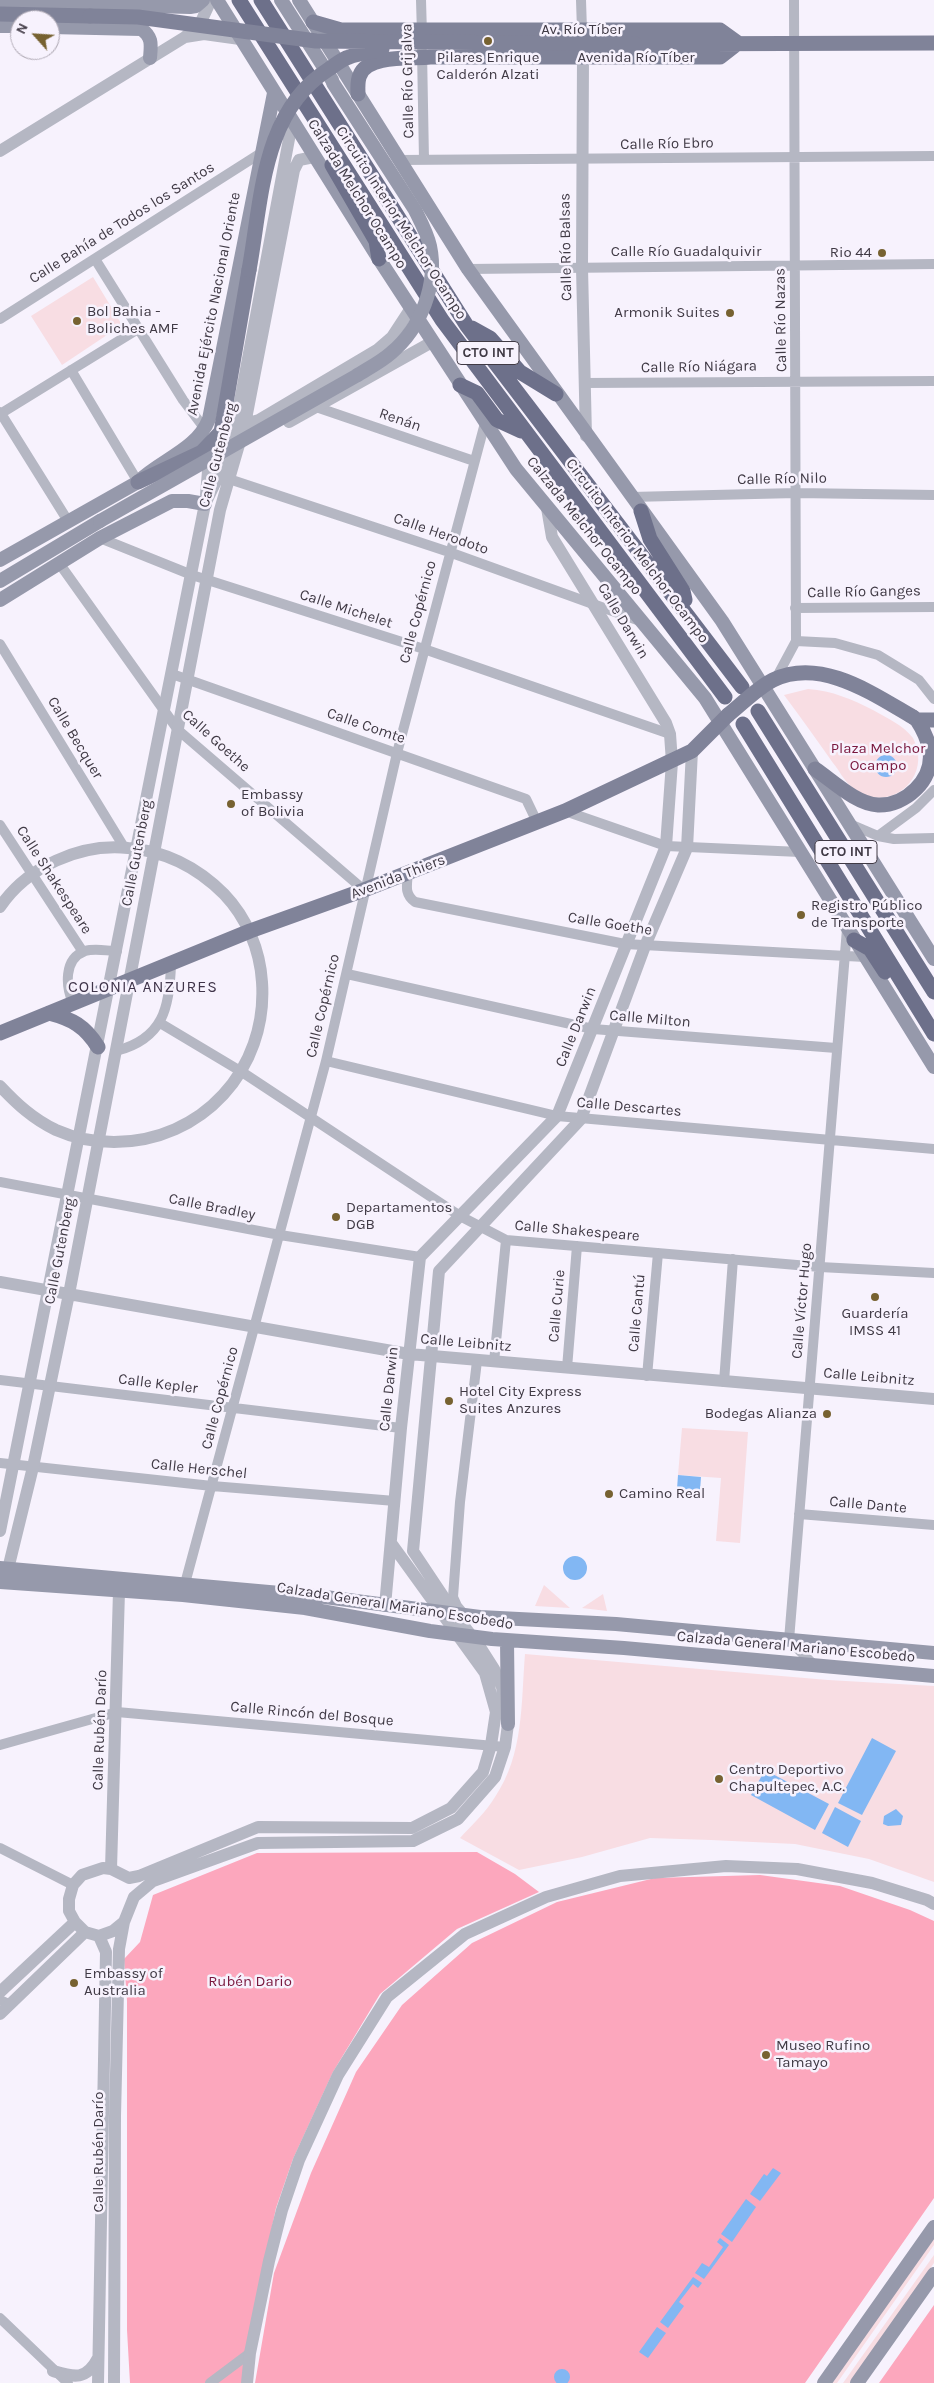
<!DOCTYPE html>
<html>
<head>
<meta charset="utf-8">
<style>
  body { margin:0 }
  #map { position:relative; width:934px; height:2383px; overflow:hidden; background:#f7f2fd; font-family:Karla,sans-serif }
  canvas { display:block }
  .north { position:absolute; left:10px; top:10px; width:50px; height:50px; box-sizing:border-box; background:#f7f2fd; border:1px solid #aea8b3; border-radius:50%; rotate:296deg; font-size:14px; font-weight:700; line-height:20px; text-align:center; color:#403a45 }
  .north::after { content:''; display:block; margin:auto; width:18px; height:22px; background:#776231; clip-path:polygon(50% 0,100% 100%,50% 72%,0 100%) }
</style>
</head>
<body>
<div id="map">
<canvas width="934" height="2383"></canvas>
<div class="north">N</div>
</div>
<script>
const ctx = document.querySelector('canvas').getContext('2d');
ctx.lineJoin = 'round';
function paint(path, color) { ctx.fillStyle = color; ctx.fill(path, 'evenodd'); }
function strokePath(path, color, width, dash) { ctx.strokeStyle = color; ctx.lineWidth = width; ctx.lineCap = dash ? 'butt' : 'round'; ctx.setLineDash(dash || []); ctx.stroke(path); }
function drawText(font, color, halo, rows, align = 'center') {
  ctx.font = font + ' Karla,sans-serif'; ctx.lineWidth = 5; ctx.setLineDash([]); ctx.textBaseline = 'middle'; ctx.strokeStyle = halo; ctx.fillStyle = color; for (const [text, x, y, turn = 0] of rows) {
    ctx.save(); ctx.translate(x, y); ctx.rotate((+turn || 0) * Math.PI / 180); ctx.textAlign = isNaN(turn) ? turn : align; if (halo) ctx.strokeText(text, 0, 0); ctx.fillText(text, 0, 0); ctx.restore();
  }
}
paint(new Path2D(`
  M93 277 122 325 62 365 31 316Z
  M808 689C833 691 851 699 873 710 887 718 903 725 913 738 934 778 888 817 852 787 844 781 839 770 833 763 817 740 801 718 784 695Z
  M682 1428 748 1432 740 1543 716 1541 721 1478 678 1475Z
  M544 1585 570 1608 535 1606Z
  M603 1594 607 1611 582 1608Z
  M525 1654 828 1680 934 1686V1882L869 1859 795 1844 711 1840 650 1838 582 1857 519 1870 460 1838C472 1825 486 1812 495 1797 524 1754 521 1703 525 1654Z
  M934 2237V2245L837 2383H832Z
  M934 2255V2263L850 2383H843Z`), '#f8dde3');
paint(new Path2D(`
  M477 1852 515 1874 539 1892 457 1929 380 1994 333 2072 293 2159 276 2208 247 2345 242 2383H130L127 2330V2001L124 1959 140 1942 153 1895 257 1853Z
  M760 1875 840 1886 910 1910 934 1921V2198L805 2383H255L274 2273 311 2173 356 2072 402 2005 472 1943 557 1902 655 1878Z
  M934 2305V2383H879Z`), '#fca7bd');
paint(new Path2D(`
  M875 766a11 11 0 1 1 22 0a11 11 0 1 1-22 0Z
  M678 1475 701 1477 700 1491 677 1489Z
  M563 1568a12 12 0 1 1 24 0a12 12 0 1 1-24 0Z
  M872 1738 896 1751 862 1815 838 1803Z
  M765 1770 829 1804 815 1830 751 1795Z
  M835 1807 861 1821 848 1847 822 1833Z
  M896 1809 903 1816 901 1825 888 1826 883 1824 884 1816Z
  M773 2168 781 2173 760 2201 750 2194 764 2174 767 2176Z
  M746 2199 756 2207 732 2242 721 2234Z
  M720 2238 729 2245 704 2279 695 2273 702 2263 709 2267 723 2247 717 2242Z
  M693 2277 702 2283 698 2288 693 2284 679 2302 684 2306 668 2328 660 2322Z
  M657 2327 666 2333 648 2358 639 2352Z
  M554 2377a8 8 0 1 1 16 0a8 8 0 1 1-16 0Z`), '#82b7f3');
strokePath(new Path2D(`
  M421 0 422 34
  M581 0 582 30
  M422 51 424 160
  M400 160 934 156
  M95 259 183 400 205 429
  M468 269 934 264
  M0 319 261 153
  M71 370 138 482
  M584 383 934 381
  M316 407 474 461
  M0 412 68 521
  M0 414 138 329
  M229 479 449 552 640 621
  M631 497 796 493 934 495
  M100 538 192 575 424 649 670 734
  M59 563 178 730 364 890
  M795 608 934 607
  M796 641 835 643 878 655 919 680 934 699
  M0 644 124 847
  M172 674 526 799 537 822
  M774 682 796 641 794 0
  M565 811 666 846 800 852
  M850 824 878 836 894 839 934 838
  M0 825 83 952
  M878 836 916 808 934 790
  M408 873C407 885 404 894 415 902L625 944 865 957
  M347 974 593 1029 836 1048
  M73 1003C66 987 63 959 85 951 95 948 107 951 117 951
  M160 1023 242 1072 460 1216 506 1240 820 1267 934 1273
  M116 1051C163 1039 170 1008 171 963
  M326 1061 557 1116 934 1149
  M0 1182 280 1235 420 1257
  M494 1362 506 1240
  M567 1368 577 1246
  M647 1376 658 1253
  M0 1380 401 1428
  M724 1382 733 1259
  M0 1463 212 1486 395 1501
  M799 1514 934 1525
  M183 1591 326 1061 397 753 485 423
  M462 1612 457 1606 453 1597 460 1502 477 1361
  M814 1665 789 1640 847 929
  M0 1745 117 1712 505 1747
  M0 1848 73 1885
  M0 2000 9 2004
  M0 2318 68 2383
  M210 2383 250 2353`), '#b5b7c3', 10);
strokePath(new Path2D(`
  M185 37 204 34 240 39
  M583 58 582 268 586 436
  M0 151 185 37 200 24 211 0
  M289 422 432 342
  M245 424 259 420 377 350 392 337 411 308
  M206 495 208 471 215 451
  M0 907C27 867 80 843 128 848 165 851 198 868 224 894 247 918 260 950 262 982 268 1069 202 1142 114 1142 94 1142 74 1138 56 1130 33 1119 17 1104 0 1086
  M0 1282 409 1354 934 1399
  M0 1531 205 504 223 467 235 428 292 123
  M391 1543 485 1673 496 1712 491 1745 483 1772 451 1808 412 1828 258 1827 139 1876 129 1878 111 1869 103 1868 82 1875 73 1885 69 1899V1911L75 1922 85 1932 99 1936 113 1931 124 1922 134 1897 153 1881 258 1843 413 1841 458 1819 495 1777 505 1747 508 1724 502 1687 494 1669 480 1647 455 1614 413 1551 439 1271 581 1119 645 946 687 848 692 751
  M4 1577 8 1569 33 1467 69 1294 220 510 245 424 294 170 299 160 314 157
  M385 1606 401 1428 420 1257 557 1116 666 846 672 762 670 734 666 723 552 537 547 508
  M111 1869 119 1591
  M0 1992 75 1922
  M0 2014 85 1932
  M53 2371C74 2377 86 2381 98 2358
  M98 2383 106 1952 99 1936
  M114 2383 115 2116 119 1949 124 1922
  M247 2383 250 2353 269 2261 282 2210 299 2160 338 2075 387 1997 465 1934 546 1897 620 1876 726 1866 797 1869 872 1883 927 1900 934 1904`), '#b5b7c3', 12);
strokePath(new Path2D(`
  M217 0 379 259 516 469 705 698 934 1067
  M281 0 332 80
  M299 0 468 269 722 621 934 959
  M0 2 190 7 196 6 203 0
  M0 26H20
  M50 27 141 29C153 37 151 45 150 58
  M0 560 138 482C160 460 197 450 209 419L274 93
  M0 581 100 521
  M0 600 100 538 172 501H188L205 504
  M0 1568 325 1597 480 1617 616 1624 934 1653
  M0 1582 183 1595 305 1608 430 1631 492 1639 624 1648 934 1676
  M507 1641 508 1724
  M824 2383 934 2227
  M857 2383 934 2274`), '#9699ab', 14);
strokePath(new Path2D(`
  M0 14 90 16
  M313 22 341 30H720L738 43
  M635 44 934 43
  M358 94C358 88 357 81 360 75 368 54 412 59 430 57H720L738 43
  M138 482 202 452 221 432 249 270
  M913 717 917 720H934
  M815 769C833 781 856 804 878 805 905 806 934 780 930 751 928 740 923 729 917 720
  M49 1013C72 1019 85 1026 98 1047
  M0 1033 250 931 364 890 565 811 692 751 728 715`), '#808399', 15);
strokePath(new Path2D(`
  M239 0 442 320 725 697
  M261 0 467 326 742 687
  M332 165 376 241 379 259
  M472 328 490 338 520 372 556 394
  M460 385 477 393 497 420 521 431
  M641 511 650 539 683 591 685 600
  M758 711 934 992
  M743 724 934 1034
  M854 940 870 949 885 972`), '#6d708a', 15);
strokePath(new Path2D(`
  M100 521 356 376C367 369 381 362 391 353 421 328 438 284 430 246 427 233 421 222 415 210L333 83`), '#9699ab', 14);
strokePath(new Path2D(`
  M90 16 138 17 316 41 635 44
  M249 270C262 199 262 111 329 69 335 65 342 59 349 57 359 53 371 52 382 49
  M728 715C742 704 757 688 773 680 821 657 873 694 913 717`), '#808399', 15);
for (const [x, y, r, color] of [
  [488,41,5,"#776231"],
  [882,253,5,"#776231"],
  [730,313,5,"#776231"],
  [77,321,5,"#776231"],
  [231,804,5,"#776231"],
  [801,915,5,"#776231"],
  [336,1217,5,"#776231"],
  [875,1297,5,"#776231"],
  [449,1401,5,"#776231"],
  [827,1414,5,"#776231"],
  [609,1494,5,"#776231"],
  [719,1779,5,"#776231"],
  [74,1983,5,"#776231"],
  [766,2055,5,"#776231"]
]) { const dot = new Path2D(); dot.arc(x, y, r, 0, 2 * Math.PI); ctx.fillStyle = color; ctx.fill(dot); strokePath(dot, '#f7f2fd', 2); }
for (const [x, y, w] of [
  [488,353,62],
  [846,852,62]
]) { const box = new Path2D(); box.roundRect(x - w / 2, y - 11.5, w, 23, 4); ctx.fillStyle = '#f7f2fd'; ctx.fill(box); strokePath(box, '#403a45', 1); }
drawText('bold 14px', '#403a45', null, [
  ["CTO INT",488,353],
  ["CTO INT",846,852]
]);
drawText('15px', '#403a45', '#f7f2fd', [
  ["Av. Río Tíber",582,30],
  ["Avenida Río Tíber",636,58],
  ["Calle Río Grijalva",408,81,-91],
  ["Calle Río Ebro",667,144,-1],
  ["Calzada Melchor Ocampo",357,194,58],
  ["Calle Bahía de Todos los Santos",122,223,-32],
  ["Circuito Interior Melchor Ocampo",401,223,57],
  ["Calle Río Balsas",566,247,-91],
  ["Calle Río Guadalquivir",686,252],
  ["Avenida Ejército Nacional Oriente",214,304,-79],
  ["Calle Río Nazas",781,320,-91],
  ["Calle Río Niágara",699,367,-1],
  ["Renán",400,420,19],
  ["Calle Gutenberg",218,455,-75],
  ["Calle Río Nilo",782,479,-1],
  ["Calzada Melchor Ocampo",584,526,51],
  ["Calle Herodoto",441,534,19],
  ["Circuito Interior Melchor Ocampo",637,551,53],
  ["Calle Río Ganges",864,592,-1],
  ["Calle Michelet",346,609,18],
  ["Calle Copérnico",418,612,-75],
  ["Calle Darwin",623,621,59],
  ["Calle Comte",366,726,19],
  ["Calle Becquer",75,738,59],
  ["Calle Goethe",216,741,42],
  ["Calle Gutenberg",137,853,-79],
  ["Avenida Thiers",398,877,-21],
  ["Calle Shakespeare",54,880,57],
  ["Calle Goethe",610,924,9],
  ["Calle Copérnico",323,1006,-77],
  ["Calle Milton",650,1019,5],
  ["Calle Darwin",576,1027,-68],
  ["Calle Descartes",629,1107,5],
  ["Calle Bradley",212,1207,11],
  ["Calle Shakespeare",577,1231,5],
  ["Calle Gutenberg",60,1251,-79],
  ["Calle Víctor Hugo",802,1301,-85],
  ["Calle Curie",557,1306,-85],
  ["Calle Cantú",637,1313,-85],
  ["Calle Leibnitz",466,1343,5],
  ["Calle Leibnitz",869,1377,5],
  ["Calle Kepler",158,1384,7],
  ["Calle Darwin",389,1389,-84],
  ["Calle Copérnico",220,1398,-75],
  ["Calle Herschel",199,1469,6],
  ["Calle Dante",868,1505,5],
  ["Calzada General Mariano Escobedo",395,1606,9],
  ["Calzada General Mariano Escobedo",796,1647,5],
  ["Calle Rincón del Bosque",312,1714,5],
  ["Calle Rubén Darío",100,1730,-88],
  ["Calle Rubén Darío",99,2152,-90]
]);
drawText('15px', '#403a45', '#f7f2fd', [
  ["Pilares Enrique",488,58,"center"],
  ["Calderón Alzati",488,75,"center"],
  ["Rio 44",872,253,"right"],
  ["Bol Bahia -",87,312],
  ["Boliches AMF",87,329],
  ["Armonik Suites",720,313,"right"],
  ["Embassy",241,795],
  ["of Bolivia",241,812],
  ["Registro Público",811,906],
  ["de Transporte",811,923],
  ["Departamentos",346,1208],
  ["DGB",346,1225],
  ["Guardería",875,1314,"center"],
  ["IMSS 41",875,1331,"center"],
  ["Hotel City Express",459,1392],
  ["Suites Anzures",459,1409],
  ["Bodegas Alianza",817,1414,"right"],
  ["Camino Real",619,1494],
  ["Centro Deportivo",729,1770],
  ["Chapultepec, A.C.",729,1787],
  ["Embassy of",84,1974],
  ["Australia",84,1991],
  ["Museo Rufino",776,2046],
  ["Tamayo",776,2063]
], 'left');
drawText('15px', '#79173d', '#f7f2fd', [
  ["Plaza Melchor",878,749],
  ["Ocampo",878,766],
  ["Rubén Dario",250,1982]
]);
ctx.letterSpacing = '1px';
drawText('16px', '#3f3449', '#f7f2fd', [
  ["COLONIA ANZURES",143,987]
]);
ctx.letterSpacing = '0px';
</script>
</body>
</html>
